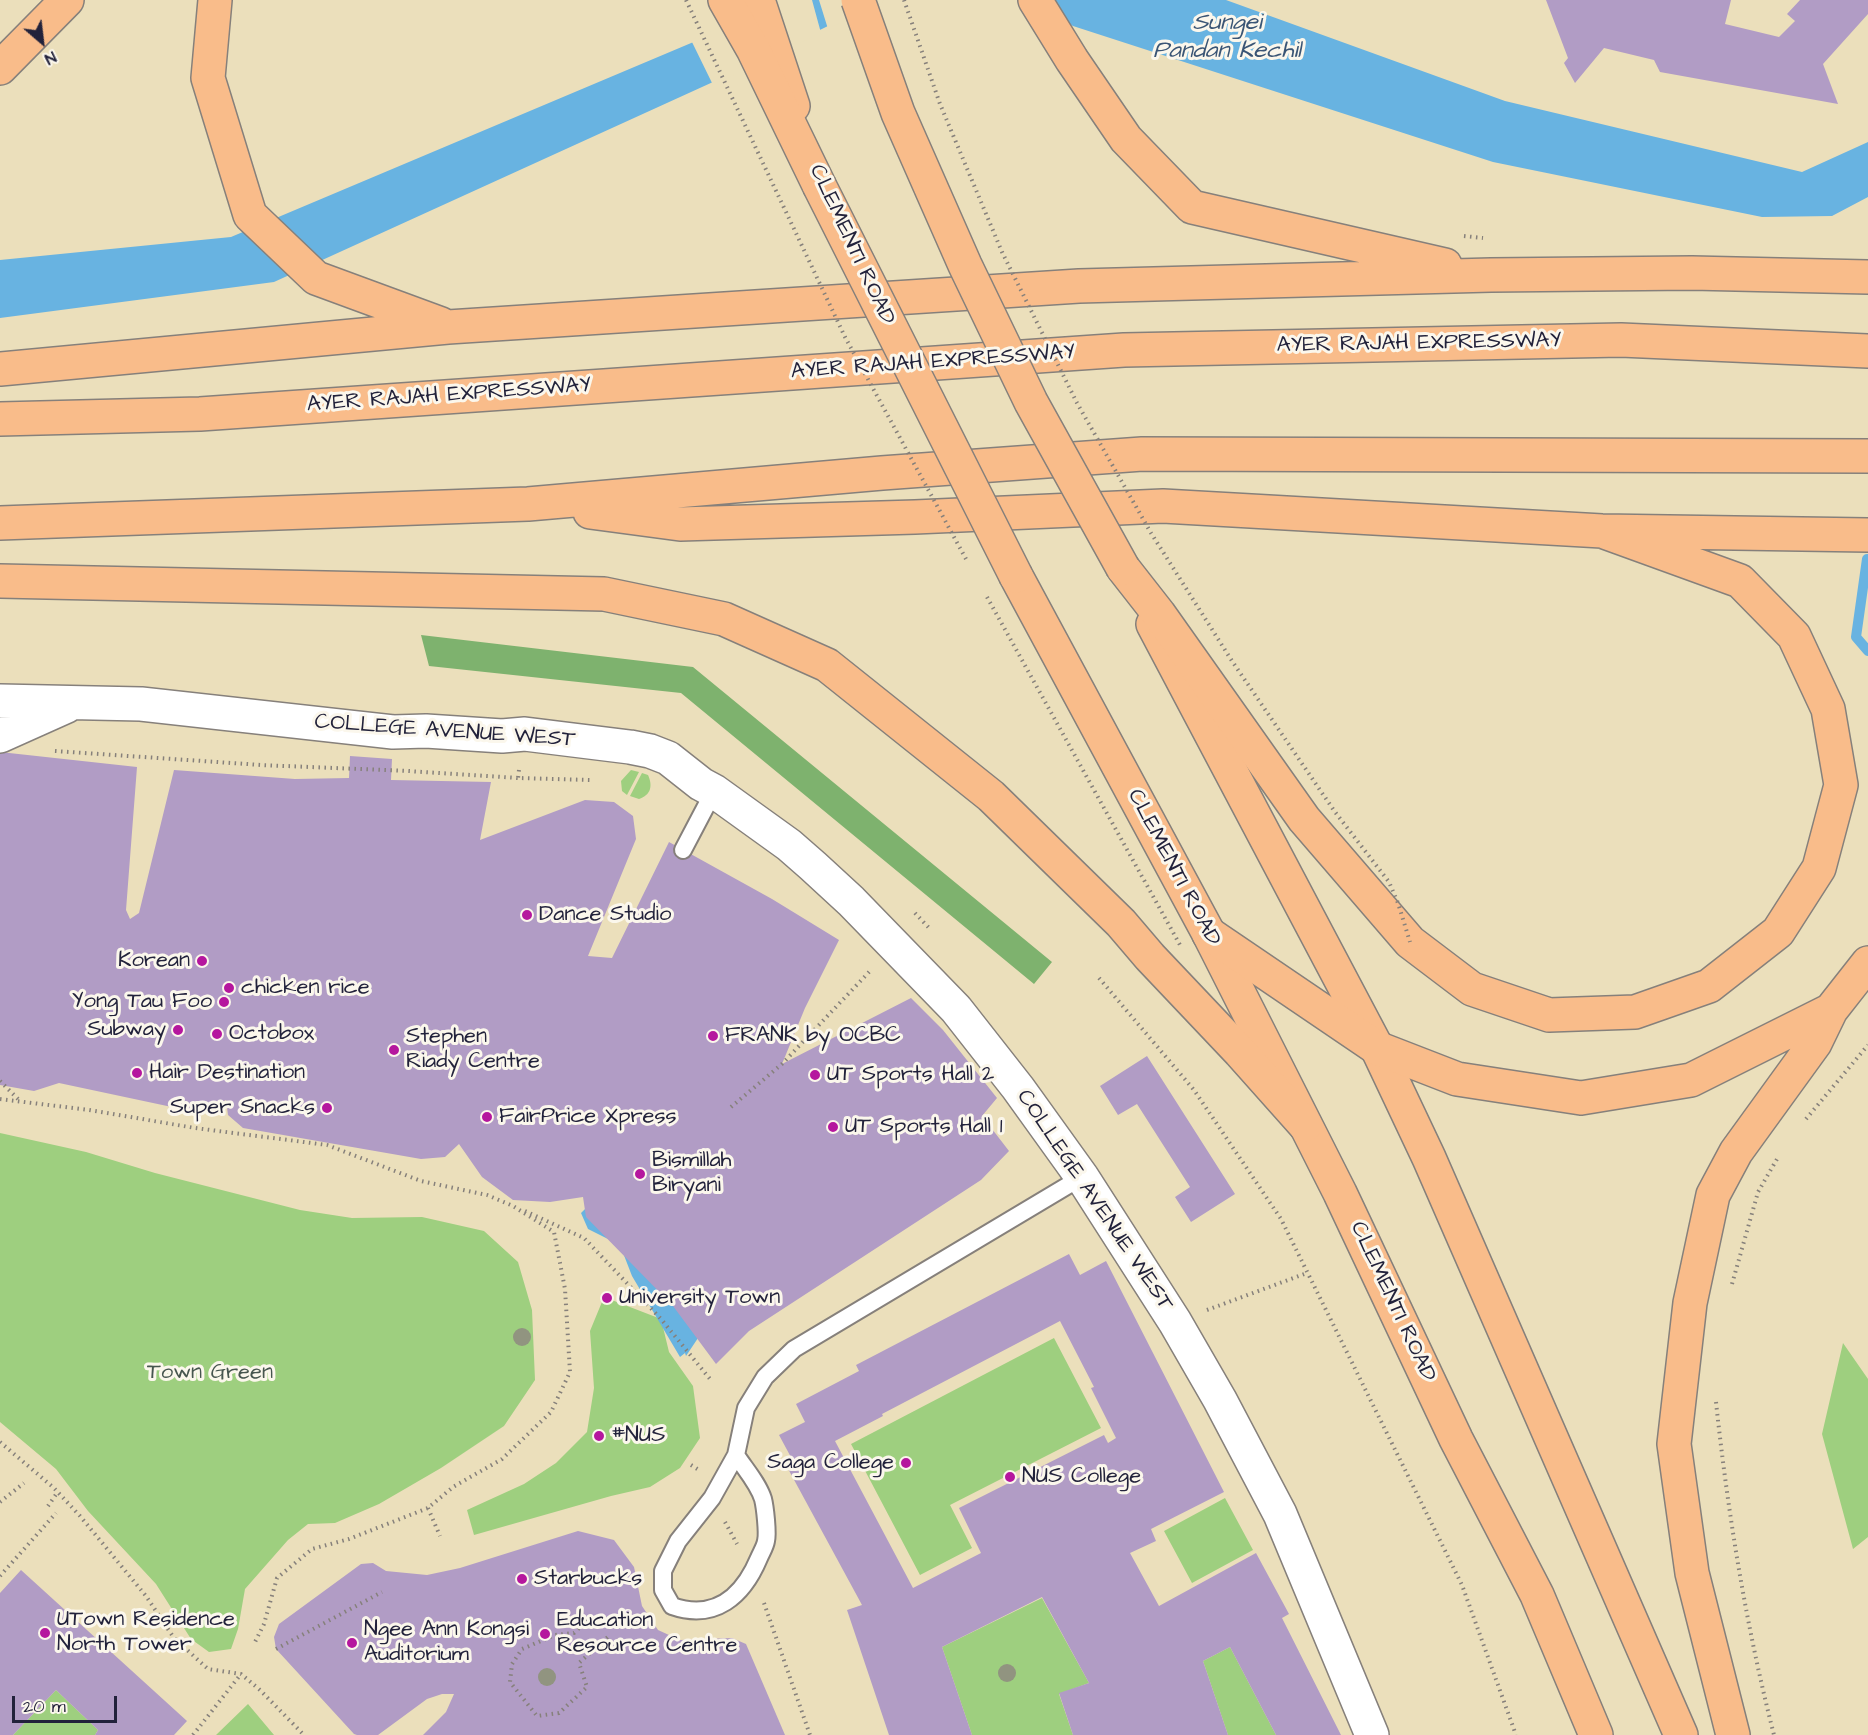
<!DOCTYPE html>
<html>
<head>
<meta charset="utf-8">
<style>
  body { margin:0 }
  #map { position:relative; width:1868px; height:1735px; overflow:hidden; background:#ebdfbb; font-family:"Architects Daughter",sans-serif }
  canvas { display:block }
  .north { position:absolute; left:12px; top:12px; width:60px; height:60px; -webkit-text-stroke:4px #fbf7ec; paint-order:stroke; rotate:152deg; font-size:16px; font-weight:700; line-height:24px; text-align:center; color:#22223b }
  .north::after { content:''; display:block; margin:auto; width:21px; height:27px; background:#22223b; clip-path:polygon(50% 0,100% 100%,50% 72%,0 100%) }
  .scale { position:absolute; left:12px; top:1696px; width:105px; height:27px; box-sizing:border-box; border:3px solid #22223b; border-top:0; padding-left:8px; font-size:18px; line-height:21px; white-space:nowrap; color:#22223b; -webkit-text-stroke:4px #fbf7ec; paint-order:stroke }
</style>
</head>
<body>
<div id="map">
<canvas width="1868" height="1735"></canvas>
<div class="north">N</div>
<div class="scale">20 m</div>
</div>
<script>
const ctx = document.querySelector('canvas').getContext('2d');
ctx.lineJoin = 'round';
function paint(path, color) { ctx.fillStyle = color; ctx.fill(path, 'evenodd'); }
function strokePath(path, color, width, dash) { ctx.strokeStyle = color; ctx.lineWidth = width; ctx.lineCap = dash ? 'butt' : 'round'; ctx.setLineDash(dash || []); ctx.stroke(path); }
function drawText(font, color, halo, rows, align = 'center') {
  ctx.font = font + ' "Architects Daughter",sans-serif'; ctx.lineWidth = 6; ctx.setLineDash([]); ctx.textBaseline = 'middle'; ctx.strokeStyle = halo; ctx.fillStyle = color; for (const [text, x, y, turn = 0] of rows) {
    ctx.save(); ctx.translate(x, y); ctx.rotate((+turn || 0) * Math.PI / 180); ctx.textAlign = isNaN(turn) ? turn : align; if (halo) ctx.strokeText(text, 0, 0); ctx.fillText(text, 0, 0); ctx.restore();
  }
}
paint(new Path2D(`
  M631 770 639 772 627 795 622 791 621 781Z
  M642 773 648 775C653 786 651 795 639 799L630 796Z
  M0 1133 86 1152 155 1173 300 1210 352 1218 422 1217 484 1231 518 1262 532 1310 535 1380 504 1426 441 1468 379 1504 335 1523 308 1524 288 1540 245 1589 238 1629 231 1649 209 1652 191 1639 156 1584 88 1511 56 1469 0 1422Z
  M604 1297 661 1319 669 1352 693 1386 700 1438 680 1468 650 1487 611 1496 474 1535 467 1510 524 1484 556 1463 587 1432 594 1388 590 1331Z
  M1054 1338 1101 1428 950 1505 972 1548 920 1575 851 1444Z
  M1843 1343 1868 1379V1537L1853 1549 1822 1434Z
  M1225 1498 1253 1550 1192 1583 1164 1531Z
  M1042 1598 1089 1683 1059 1694 1073 1735H972L942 1647Z
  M1230 1647 1276 1735H1228L1203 1661Z
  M56 1690 98 1730 95 1735H13Z
  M248 1704 274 1735H216Z`), '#9ecf7f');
paint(new Path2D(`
  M421 635 693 667 1052 962 1034 984 681 693 429 666Z`), '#7eb26e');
paint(new Path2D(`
  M787 0H881L724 77 274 282 0 318V260L231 237 703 38Z
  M1029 0H1226L1505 101 1802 172 1868 142V197L1832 216 1762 217 1493 162 1073 26Z
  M593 1194 698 1338 686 1356 685 1353 680 1357 632 1276 620 1245 588 1229 581 1213 590 1204Z`), '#68b3e1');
paint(new Path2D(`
  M780 0H812L821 33 713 85 691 40Z
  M819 0H884L882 3 828 29Z`), '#ebdfbb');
strokePath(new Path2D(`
  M1867 559 1856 637 1868 651`), '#68b3e1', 10);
paint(new Path2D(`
  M1546 0H1731L1725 24 1779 37 1795 21 1787 14 1800 0H1868V14L1823 64 1838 104 1660 72 1654 60 1604 48 1575 83 1564 63 1568 58Z
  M0 752 137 767 126 910 130 919 139 913 174 770 295 779 349 778 350 756 392 759 391 780 491 782 480 840 585 800 614 802 633 816 636 839 588 956 612 958 669 842 772 899 839 940 805 1008 782 1064 911 998 943 1030 997 1098 982 1116 1009 1151 981 1180 749 1331 716 1364 673 1306 586 1217 583 1197 550 1202 513 1200 482 1177 459 1144 445 1157 421 1159 243 1128 228 1115 226 1100 200 1113 59 1083 34 1091 0 1085Z
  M1147 1056 1235 1194 1191 1222 1175 1197 1190 1187 1137 1104 1118 1115 1100 1086Z
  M1069 1254 1080 1275 1106 1261 1224 1492 1151 1529 1156 1541 1130 1553 1159 1606 1256 1553 1289 1614 1282 1618 1341 1735H1276L1230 1647 1203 1661 1228 1735H1073L1059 1693 1089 1683 1042 1597 942 1647 972 1735H889L847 1610 862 1605 786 1465 793 1461 779 1435 805 1422 796 1404 859 1371 856 1365ZM1060 1321 1094 1387 1091 1388 1116 1438 1108 1443 1104 1435 959 1508 981 1553 913 1588 835 1441 883 1416 882 1414Z
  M578 1531 614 1540 634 1567 642 1606 658 1630 680 1640 732 1638 746 1644 785 1735H423L446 1712 454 1694H442L427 1699 378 1735H357L354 1734 276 1649 274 1637 279 1624 361 1564 373 1563 386 1571 427 1575 460 1568Z
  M21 1570 187 1721 174 1735H95L98 1730 56 1690 13 1735H0V1593Z`), '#b19cc5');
const lane = new Path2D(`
  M683 850 714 791
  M736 1455C745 1469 758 1483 763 1499 765 1507 768 1533 766 1541 765 1547 761 1553 759 1558 743 1596 715 1621 672 1606L663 1590V1571L678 1541 712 1498 736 1455 746 1408 765 1377 794 1349 1082 1177`);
const street = new Path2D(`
  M0 701 141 704 393 732 426 731 502 736 525 734 630 747 650 751 668 758 701 784 714 791 789 845 813 866 851 901 956 1009 1018 1088 1082 1177 1175 1322 1220 1400 1280 1514 1372 1735
  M0 736 67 706`);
const primary = new Path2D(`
  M758 0 793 106
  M1016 576 1209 934 1340 1193 1456 1439 1537 1595 1596 1735
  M1153 624 1377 1048 1429 1158 1681 1735`);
const highway = new Path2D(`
  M215 0 208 78 250 215 316 278 441 324
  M725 0 753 49 819 185
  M1035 0 1072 60 1126 139 1192 207 1445 265
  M0 68 67 0
  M0 369 448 327 1079 286 1491 275 1692 273 1868 277
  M0 419 200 414 1124 350 1621 340 1868 351
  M590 512 680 524 915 517 1163 506 1602 531 1868 535
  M0 523 528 504 882 473 1142 454 1868 456
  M1123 568 1159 614 1304 819 1410 942 1472 989 1549 1015 1635 1012 1709 986 1778 932 1819 868 1841 785 1828 709 1794 636 1740 581 1602 531
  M0 581 604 594 724 619 827 665 991 796 1121 923 1150 957 1240 1052 1305 1125
  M1209 934 1377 1048 1457 1079 1581 1098 1691 1080 1831 1010
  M1733 1735 1692 1573 1674 1444 1690 1303 1713 1195 1736 1152 1815 1043 1831 1010 1868 963`);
strokePath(lane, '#86807b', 20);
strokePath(street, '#86807b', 36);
strokePath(primary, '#86807b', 36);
strokePath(highway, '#86807b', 36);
strokePath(new Path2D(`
  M1464 236 1483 238
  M55 751 261 765 408 771 518 778
  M519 770 518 778 591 780
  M915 913 930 929
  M1099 978 1194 1090 1281 1219 1462 1585 1516 1735
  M0 1081 20 1101
  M0 1099 89 1110 195 1128 327 1145 421 1181 487 1195 513 1206 554 1232 565 1289 570 1372 551 1412 502 1459 453 1487 428 1508 349 1539 312 1549 277 1578 264 1624 255 1642
  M731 1107 782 1064 870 971
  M1806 1119 1868 1045
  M525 1211 584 1238 661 1319 710 1379
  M1732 1284 1758 1192 1777 1159
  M1207 1310 1307 1273
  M1716 1402C1728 1514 1746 1626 1774 1735
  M0 1442 54 1488 80 1516 146 1596 174 1638 208 1669 241 1674 260 1690 304 1735
  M691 1465 699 1470
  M0 1502 24 1483
  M48 1506 57 1493
  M428 1508 440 1536
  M725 1522 737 1544
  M0 1576 56 1513
  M764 1603 810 1735
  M592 1616 574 1633 555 1635 522 1649 512 1664 510 1682 537 1716 559 1713 587 1687 579 1663 610 1635
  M276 1649 382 1592
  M193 1735 241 1674`), '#86807b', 4, [1.5, 4.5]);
strokePath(lane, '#fff', 16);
strokePath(street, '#fff', 33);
strokePath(primary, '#f9bc8a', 33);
strokePath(highway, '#f9bc8a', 33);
const primaryBridge = new Path2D(`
  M858 0 898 113 965 265 1031 402 1123 568
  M819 185 1016 576`);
strokePath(primaryBridge, '#86807b', 36, []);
strokePath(new Path2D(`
  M686 0 845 337 966 559
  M904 0 940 104 1002 252 1077 403 1151 533 1232 661 1335 812 1389 882 1398 903 1410 942
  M987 597 1180 945`), '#86807b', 4, [1.5, 4.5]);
strokePath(primaryBridge, '#f9bc8a', 33);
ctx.fillStyle = '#919480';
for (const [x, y] of [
  [522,1337],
  [1007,1673],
  [547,1677]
]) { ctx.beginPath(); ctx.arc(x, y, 9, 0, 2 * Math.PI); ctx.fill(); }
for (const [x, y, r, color] of [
  [527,915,6,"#b5179e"],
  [202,961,6,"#b5179e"],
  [229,988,6,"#b5179e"],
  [224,1002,6,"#b5179e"],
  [178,1030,6,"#b5179e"],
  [217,1034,6,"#b5179e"],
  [713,1036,6,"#b5179e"],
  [394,1050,6,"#b5179e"],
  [137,1073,6,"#b5179e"],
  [815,1075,6,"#b5179e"],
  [327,1108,6,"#b5179e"],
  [487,1117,6,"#b5179e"],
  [833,1127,6,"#b5179e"],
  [640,1174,6,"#b5179e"],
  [607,1298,6,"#b5179e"],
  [599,1436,6,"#b5179e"],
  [906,1463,6,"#b5179e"],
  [1010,1477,6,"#b5179e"],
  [522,1579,6,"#b5179e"],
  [45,1633,6,"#b5179e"],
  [545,1634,6,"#b5179e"],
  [352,1643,6,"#b5179e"]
]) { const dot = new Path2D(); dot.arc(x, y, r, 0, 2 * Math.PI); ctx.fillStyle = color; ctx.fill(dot); strokePath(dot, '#fbf7ec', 2); }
drawText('22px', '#22223b', '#fbf7ec', [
  ["CLEMENTI ROAD",851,245,65],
  ["AYER RAJAH EXPRESSWAY",1419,344,-1],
  ["AYER RAJAH EXPRESSWAY",933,363,-4],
  ["AYER RAJAH EXPRESSWAY",449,396,-4],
  ["COLLEGE AVENUE WEST",445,732,4],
  ["CLEMENTI ROAD",1173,868,62],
  ["COLLEGE AVENUE WEST",1094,1201,56],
  ["CLEMENTI ROAD",1392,1302,65]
]);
drawText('22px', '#22223b', '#fbf7ec', [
  ["Dance Studio",539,915],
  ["Korean",190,961,"right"],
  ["chicken rice",241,988],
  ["Yong Tau Foo",212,1002,"right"],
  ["Subway",166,1030,"right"],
  ["Octobox",229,1034],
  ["FRANK by OCBC",725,1036],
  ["Stephen",406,1037],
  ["Riady Centre",406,1062],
  ["Hair Destination",149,1073],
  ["UT Sports Hall 2",827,1075],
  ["Super Snacks",315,1108,"right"],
  ["FairPrice Xpress",499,1117],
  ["UT Sports Hall 1",845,1127],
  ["Bismillah",652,1161],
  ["Biryani",652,1186],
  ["University Town",619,1298],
  ["#NUS",611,1436],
  ["Saga College",894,1463,"right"],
  ["NUS College",1022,1477],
  ["Starbucks",534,1579],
  ["UTown Residence",57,1620],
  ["North Tower",57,1645],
  ["Education",557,1621],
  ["Resource Centre",557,1646],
  ["Ngee Ann Kongsi",364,1630],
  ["Auditorium",364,1655]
], 'left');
drawText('22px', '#47564f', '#fbf7ec', [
  ["Town Green",210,1373]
]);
drawText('italic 24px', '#3a5575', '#fbf7ec', [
  ["Sungei",1227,24],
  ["Pandan Kechil",1227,52]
]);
</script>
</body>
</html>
